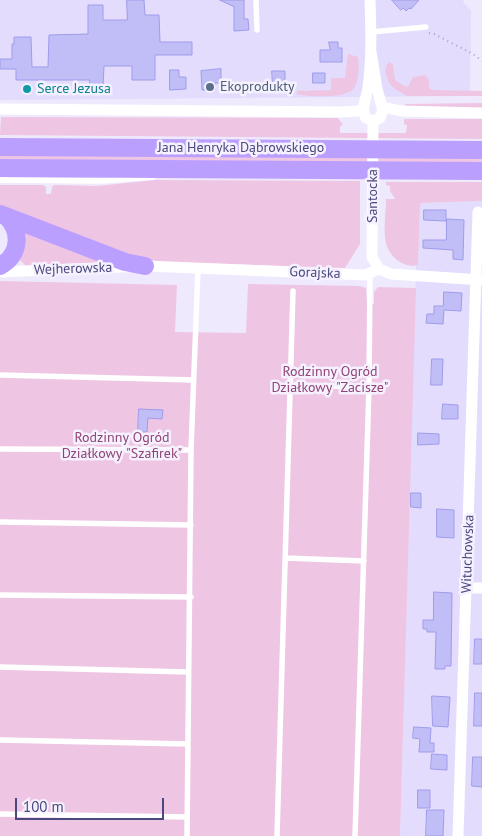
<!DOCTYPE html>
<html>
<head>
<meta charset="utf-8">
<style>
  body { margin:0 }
  #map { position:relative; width:482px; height:836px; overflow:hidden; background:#efe9fe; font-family:"PT Sans",sans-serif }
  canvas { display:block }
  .scale { position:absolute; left:15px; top:798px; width:149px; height:22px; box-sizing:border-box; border:2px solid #4a497d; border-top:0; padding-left:6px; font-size:15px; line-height:18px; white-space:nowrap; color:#4a497d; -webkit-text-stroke:4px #f5f1ff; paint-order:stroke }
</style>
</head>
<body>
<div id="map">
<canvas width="482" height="836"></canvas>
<div class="scale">100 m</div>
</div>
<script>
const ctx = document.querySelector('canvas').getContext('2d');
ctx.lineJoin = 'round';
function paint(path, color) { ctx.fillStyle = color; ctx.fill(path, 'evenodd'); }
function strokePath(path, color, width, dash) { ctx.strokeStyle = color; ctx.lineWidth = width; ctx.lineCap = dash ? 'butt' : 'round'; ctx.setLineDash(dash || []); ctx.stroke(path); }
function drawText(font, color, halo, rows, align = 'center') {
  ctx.font = font + ' "PT Sans",sans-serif'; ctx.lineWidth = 5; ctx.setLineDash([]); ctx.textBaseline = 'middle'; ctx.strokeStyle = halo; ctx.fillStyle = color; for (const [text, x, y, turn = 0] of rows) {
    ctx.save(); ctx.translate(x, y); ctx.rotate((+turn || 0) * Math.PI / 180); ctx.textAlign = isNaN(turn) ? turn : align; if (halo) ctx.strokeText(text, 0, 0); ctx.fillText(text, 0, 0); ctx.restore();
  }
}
paint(new Path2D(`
  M0 0H463L464 3 471 11 470 96 0 100Z
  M482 201V836H400L416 266 418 265 420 206 421 203Z`), '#e3dcfc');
paint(new Path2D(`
  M348 54 358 57C359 66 359 81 354 88 347 99 308 97 297 94V91L331 90V78H345Z
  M390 62 393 65 395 80 404 86 408 87 413 77 425 75 429 80V88L432 90 482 91V96H407L395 89 389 83 385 71 387 64Z
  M482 103V109L405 108V104Z
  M1 117 338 118 343 125 340 126V133H406L407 125 404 124V119H482V139L0 135Z
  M0 153 482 156V165L0 162Z
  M155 180 360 181V244L345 268 165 262 138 259 0 210V185H43L46 187V194H51L52 187 54 185 97 186Z
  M386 182H482V201L421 203 420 206 418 265C405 269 389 257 386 243 383 231 386 211 386 199H395L390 191V186L386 185Z
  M20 227 115 261 83 265 26 266 20 260Z
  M0 281 177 285 175 332 246 333 248 284 359 286 366 288 367 304H374V292L378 287 416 288 400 836H0Z`), '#efc5e4');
const building = new Path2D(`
  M127 0H144L145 15H159L160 42H192V55H155V80H132V66H104L103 87 89 86 90 80H16V69H0V59H12V44H14V37H31L32 67H48L49 35 88 34V5H103V20H127Z
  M220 0H244V19H248L249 30 234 31V7Z
  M392 0H419L411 9 409 8 406 11 403 8 401 10Z
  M329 42H338V48H342V62H320V50H330Z
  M221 69V83H215V90H202L201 71Z
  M170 70H179V77H186V89L170 90Z
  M272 71H285V84H273Z
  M313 73H325V83H313Z
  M424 210H446V221L424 220Z
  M447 219 464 220 463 260 453 259V250L423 248V240H446Z
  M444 292 462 293 461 311 444 310 443 324 426 323 427 314H434V306H443Z
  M432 359H443L442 385H431Z
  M443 404 458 405V419H442Z
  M139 409 163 410 162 419 148 418 147 432H138Z
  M418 433 439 434V444L418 445Z
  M411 493H421V508L411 507Z
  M437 509 454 510V538L437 537Z
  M434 592 452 593 451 666H445V669H435L436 632H427V629H423V620H433Z
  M475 639H482V664H474Z
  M475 693H482V726H474Z
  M432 696 450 697 448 727 433 726Z
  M414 727 431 728 430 743H434V752H419L420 739 413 738Z
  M432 754 447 755V770L431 769Z
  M473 757H482V787L472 786Z
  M418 790H430V808H418Z
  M427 810H444L443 836H426Z`);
paint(building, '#c1bef7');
strokePath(building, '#9f9ceb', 1);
strokePath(new Path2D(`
  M429 33 434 34 473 54 482 61`), '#a3a0dd', 2, [1, 4]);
strokePath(new Path2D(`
  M256 0 257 30
  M371 32 426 27
  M0 180 102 181 153 177
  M0 375 193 380
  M291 385 369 387
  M0 449 191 450
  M0 522 191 525
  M285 558 364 561
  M0 595 191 597
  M0 667 188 672
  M0 740 188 744
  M0 814 187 817
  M187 836 191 450 198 269
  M277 836 293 291
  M355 836 369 387 370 274`), '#fff', 5.5);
strokePath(new Path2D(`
  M370 0C371 29 372 58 368 87 367 97 360 109 366 118L373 121 380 118 383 110 377 89 371 52
  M383 107 401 111 482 113
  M0 109 343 112 357 111 363 109
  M373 121 372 257 379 269 391 274 482 280
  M0 272 146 266 365 275 379 269
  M467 588H482
  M458 836 478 212`), '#fff', 11);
strokePath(new Path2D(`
  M0 147 482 150
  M0 168 482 171
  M0 214 125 262 145 266
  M0 266C20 255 22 232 6 216`), '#bb9fff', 18);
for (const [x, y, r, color] of [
  [210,87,5,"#5c6f8a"],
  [27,89,5,"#0f9aa8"]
]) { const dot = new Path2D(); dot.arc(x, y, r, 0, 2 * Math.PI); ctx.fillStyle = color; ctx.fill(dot); strokePath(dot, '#f5f1ff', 2); }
drawText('14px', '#4e5e75', '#f5f1ff', [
  ["Ekoprodukty",220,87]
], 'left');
drawText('14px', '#0d838f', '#f5f1ff', [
  ["Serce Jezusa",37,89]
], 'left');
drawText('14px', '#4a497d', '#f5f1ff', [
  ["Jana Henryka Dąbrowskiego",241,148],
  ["Santocka",373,196,-90],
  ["Wejherowska",73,269,-2],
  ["Gorajska",315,273,2],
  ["Wituchowska",468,554,-88]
]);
drawText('14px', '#904474', '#f5f1ff', [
  ["Rodzinny Ogród",330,372],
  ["Działkowy \"Zacisze\"",330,388],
  ["Rodzinny Ogród",122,438],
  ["Działkowy \"Szafirek\"",122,454]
]);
</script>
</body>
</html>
